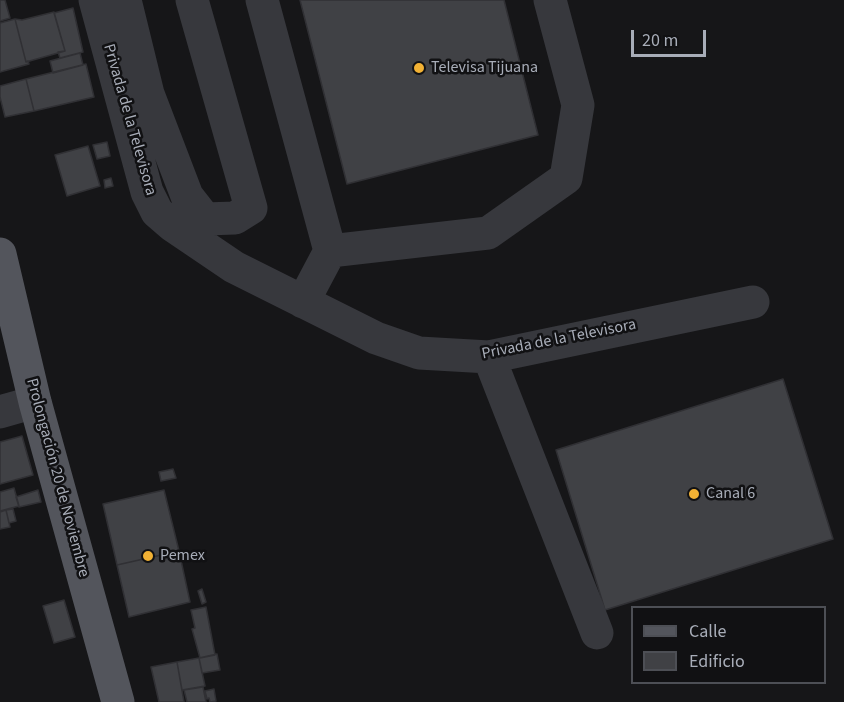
<!DOCTYPE html>
<html>
<head>
<meta charset="utf-8">
<style>
  body { margin:0 }
  #map { position:relative; width:844px; height:702px; overflow:hidden; background:#161618; font-family:"Source Sans 3",sans-serif }
  canvas { display:block }
  .legend { position:absolute; left:631px; top:606px; width:195px; height:78px; box-sizing:border-box; background:#111113; border:2px solid #4d4f55; margin:0; padding:8px 10px; list-style:none; font-size:18px; color:#a8adb8 }
  .legend li { display:flex; align-items:center; gap:12px; height:30px }
  .legend b { width:30px; border:2px solid #4d4f55 }
  .scale { position:absolute; left:631px; top:30px; width:75px; height:27px; box-sizing:border-box; border:3px solid #a8adb8; border-top:0; padding-left:8px; font-size:18px; line-height:21px; white-space:nowrap; color:#a8adb8; -webkit-text-stroke:4px #111113; paint-order:stroke }
</style>
</head>
<body>
<div id="map">
<canvas width="844" height="702"></canvas>
<ul class="legend">
<li><b style="height:8px;background:#53555c"></b>Calle</li>
<li><b style="height:16px;background:#404145"></b>Edificio</li>
</ul>
<div class="scale">20 m</div>
</div>
<script>
const ctx = document.querySelector('canvas').getContext('2d');
ctx.lineJoin = 'round';
function paint(path, color) { ctx.fillStyle = color; ctx.fill(path, 'evenodd'); }
function strokePath(path, color, width, dash) { ctx.strokeStyle = color; ctx.lineWidth = width; ctx.lineCap = dash ? 'butt' : 'round'; ctx.setLineDash(dash || []); ctx.stroke(path); }
function drawText(font, color, halo, rows, align = 'center') {
  ctx.font = font + ' "Source Sans 3",sans-serif'; ctx.lineWidth = 5; ctx.setLineDash([]); ctx.textBaseline = 'middle'; ctx.strokeStyle = halo; ctx.fillStyle = color; for (const [text, x, y, turn = 0] of rows) {
    ctx.save(); ctx.translate(x, y); ctx.rotate((+turn || 0) * Math.PI / 180); ctx.textAlign = isNaN(turn) ? turn : align; if (halo) ctx.strokeText(text, 0, 0); ctx.fillText(text, 0, 0); ctx.restore();
  }
}
const building = new Path2D(`
  M0 0H5L10 18 0 21Z
  M300 0H504L538 135 347 184Z
  M73 8 83 52 60 58 58 52 65 51 54 13Z
  M54 12 65 51 26 62 15 19 22 20Z
  M15 19 26 62 28 61 29 64 0 72V23Z
  M80 53 83 65 53 73 50 61Z
  M86 64 94 97 34 111 26 79Z
  M26 79 34 111 5 117 0 97V86Z
  M107 142 110 156 97 159 93 145Z
  M88 146 100 186 67 196 55 155Z
  M111 178 113 186 105 188 104 180Z
  M783 379 833 539 605 610 556 450Z
  M22 436 33 475 0 484V442Z
  M173 469 176 478 161 481 159 472Z
  M14 488 19 506 0 511V492Z
  M38 490 41 502 19 507 16 497Z
  M164 490 179 551 117 565 103 504Z
  M13 509 16 521 9 523 6 510Z
  M6 510 10 527 0 529V512Z
  M179 551 190 602 129 617 117 565Z
  M202 589 206 602 202 604 198 591Z
  M64 600 75 637 54 643 43 606Z
  M206 607 215 655 200 658 192 629 195 628 191 610Z
  M217 654 220 670 202 673 199 658Z
  M199 658 205 686 182 690 177 662Z
  M177 662 184 702H159L151 667Z
  M203 687 206 702H187L184 690Z
  M214 689 216 701 210 702 209 698 207 699 205 691Z`);
paint(building, '#404145');
strokePath(building, '#303034', 1.5);
strokePath(new Path2D(`
  M95 0 147 192 157 212 172 225 234 267 376 338 419 353 489 357 753 302
  M125 0 148 94 187 196 205 219 235 218 251 208 192 0
  M262 0 330 251 303 302
  M330 251 488 233 566 178 578 105 550 0
  M489 357 597 633
  M0 412 35 402`), '#37383d', 33);
strokePath(new Path2D(`
  M0 254 35 402 118 702`), '#53555c', 33);
for (const [x, y, r, color] of [
  [419,68,6,"#f2b134"],
  [694,494,6,"#f2b134"],
  [148,556,6,"#f2b134"]
]) { const dot = new Path2D(); dot.arc(x, y, r, 0, 2 * Math.PI); ctx.fillStyle = color; ctx.fill(dot); strokePath(dot, '#111113', 2); }
drawText('16px', '#a8adb8', '#111113', [
  ["Televisa Tijuana",431,68],
  ["Canal 6",706,494],
  ["Pemex",160,556]
], 'left');
drawText('16px', '#a8adb8', '#111113', [
  ["Privada de la Televisora",129,120,74],
  ["Privada de la Televisora",559,340,-11],
  ["Prolongación 20 de Noviembre",57,478,75]
]);
</script>
</body>
</html>
